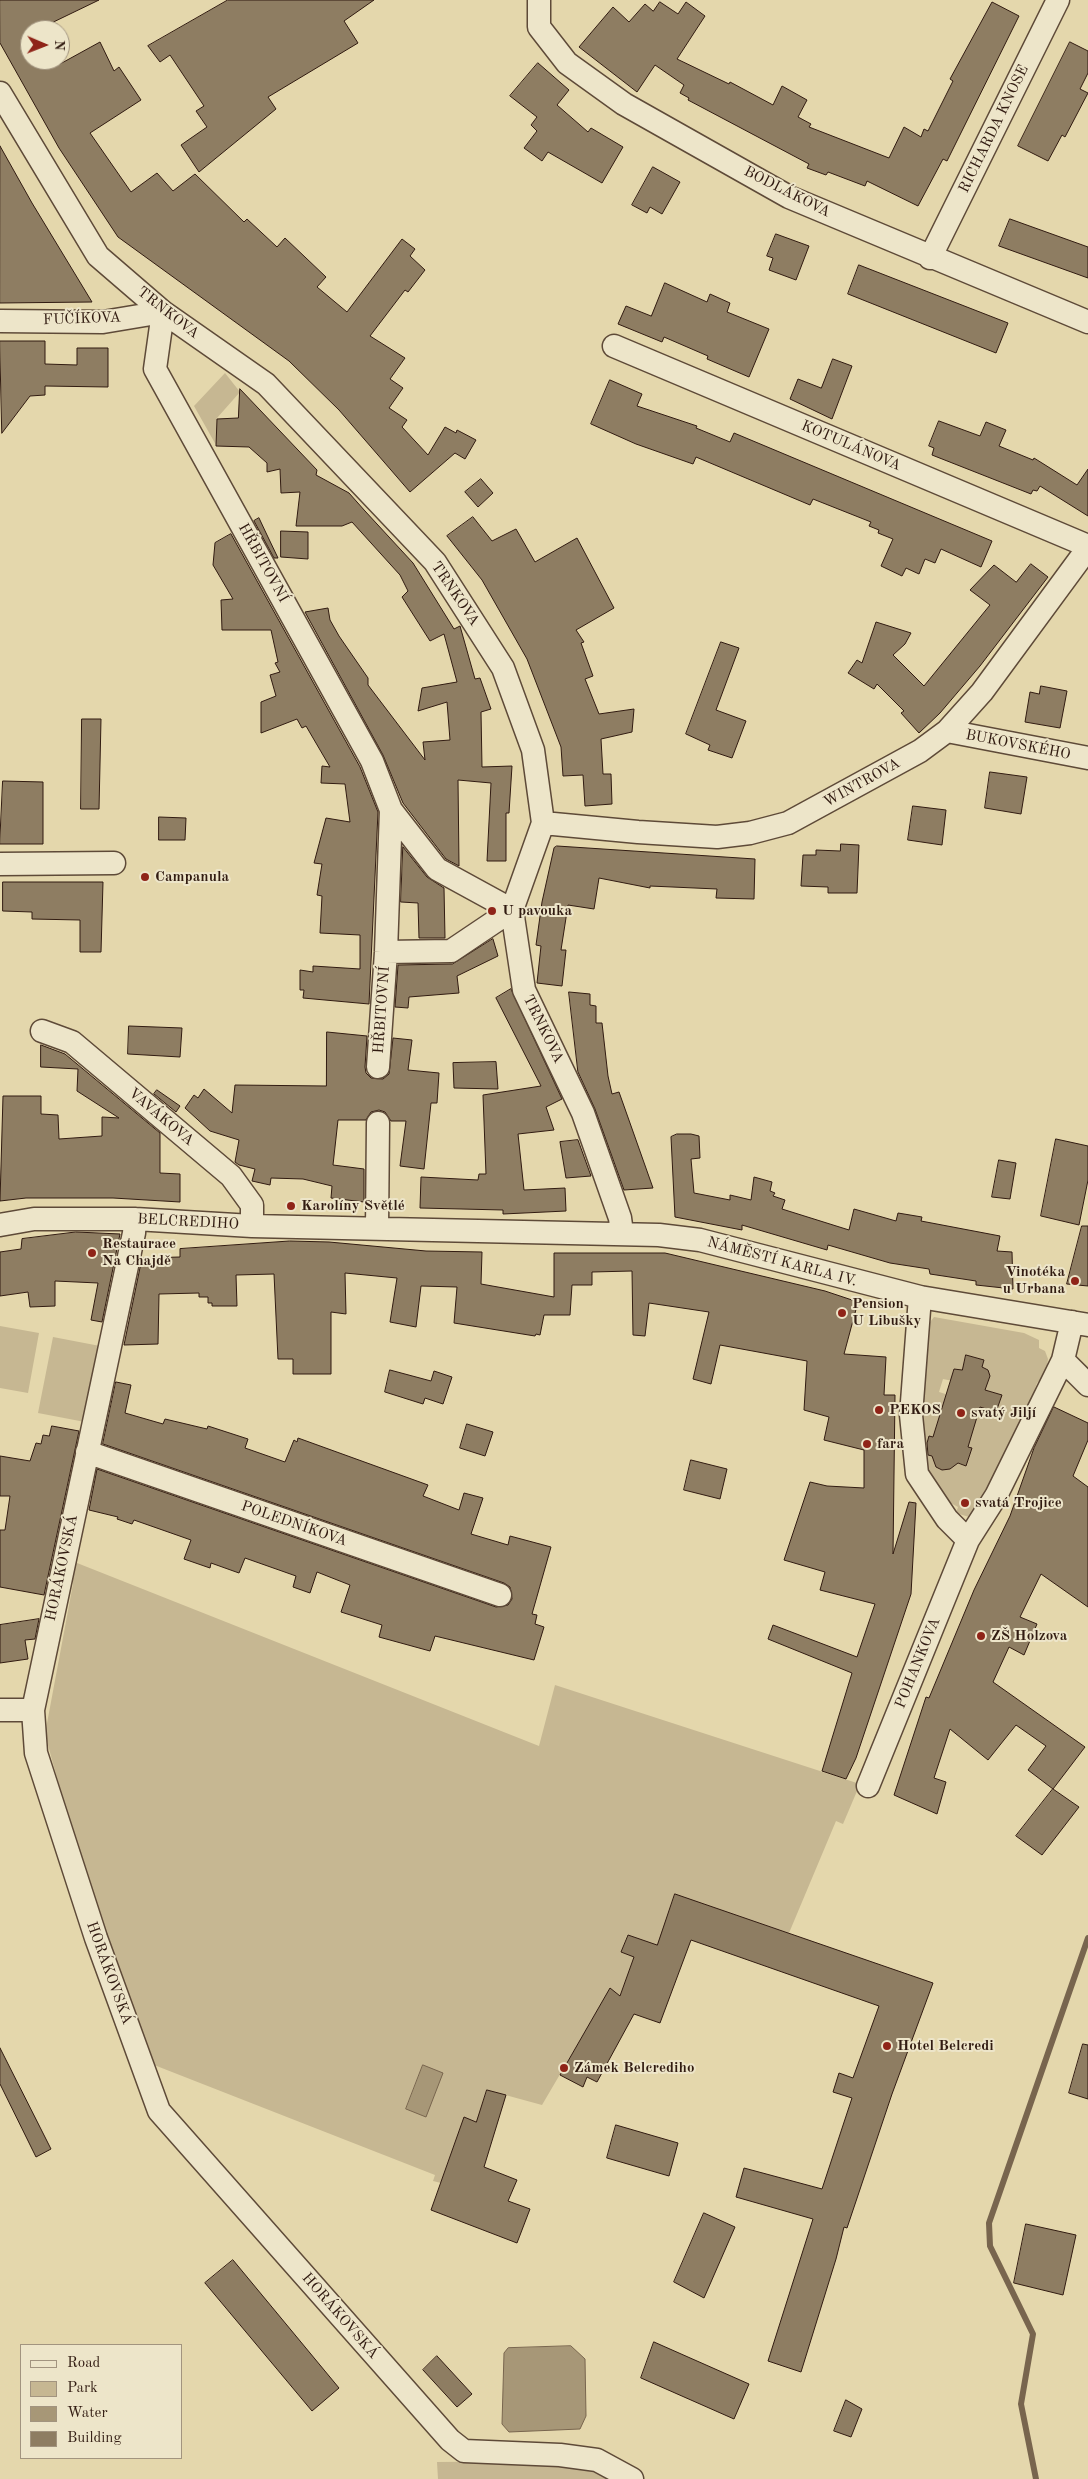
<!DOCTYPE html>
<html>
<head>
<meta charset="utf-8">
<style>
  body { margin:0 }
  #map { position:relative; width:1088px; height:2479px; overflow:hidden; background:#e4d7ac; font-family:"Old Standard TT",serif }
  canvas { display:block }
  .legend { position:absolute; left:20px; top:2344px; width:162px; height:115px; box-sizing:border-box; background:#ede5c9; border:1px solid #a2947f; margin:0; padding:6px 9px; list-style:none; font-size:15px; color:#311b11 }
  .legend li { display:flex; align-items:center; gap:10px; height:25px }
  .legend b { width:25px; border:1px solid #a2947f }
  .north { position:absolute; left:20px; top:20px; width:50px; height:50px; box-sizing:border-box; background:#ede5c9; border:1px solid #a2947f; border-radius:50%; rotate:91deg; font-size:14px; font-weight:700; line-height:20px; text-align:center; color:#311b11 }
  .north::after { content:''; display:block; margin:auto; width:18px; height:22px; background:#8f2418; clip-path:polygon(50% 0,100% 100%,50% 72%,0 100%) }
</style>
</head>
<body>
<div id="map">
<canvas width="1088" height="2479"></canvas>
<ul class="legend">
<li><b style="height:6px;background:#ede5c9"></b>Road</li>
<li><b style="height:14px;background:#c6b792"></b>Park</li>
<li><b style="height:14px;background:#a79777"></b>Water</li>
<li><b style="height:14px;background:#8e7d62"></b>Building</li>
</ul>
<div class="north">N</div>
</div>
<script>
const ctx = document.querySelector('canvas').getContext('2d');
ctx.lineJoin = 'round';
function paint(path, color) { ctx.fillStyle = color; ctx.fill(path, 'evenodd'); }
function strokePath(path, color, width, dash) { ctx.strokeStyle = color; ctx.lineWidth = width; ctx.lineCap = dash ? 'butt' : 'round'; ctx.setLineDash(dash || []); ctx.stroke(path); }
function drawText(font, color, halo, rows, align = 'center') {
  ctx.font = font + ' "Old Standard TT",serif'; ctx.lineWidth = 4; ctx.setLineDash([]); ctx.textBaseline = 'middle'; ctx.strokeStyle = halo; ctx.fillStyle = color; for (const [text, x, y, turn = 0] of rows) {
    ctx.save(); ctx.translate(x, y); ctx.rotate((+turn || 0) * Math.PI / 180); ctx.textAlign = isNaN(turn) ? turn : align; if (halo) ctx.strokeText(text, 0, 0); ctx.fillText(text, 0, 0); ctx.restore();
  }
}
paint(new Path2D(`
  M225 373 240 392 217 418 216 445 194 406Z
  M934 1317 1024 1333 1039 1340V1348L1045 1351 1048 1359 1046 1373 1037 1383 1015 1443 969 1517 956 1513 958 1507 947 1501 927 1471 920 1447 927 1326ZM966 1355 984 1360 982 1368 989 1370V1375L986 1378 989 1379 982 1389 999 1394 1001 1399 996 1411 977 1406 978 1413 975 1414 972 1423 975 1426 972 1425 969 1434 972 1437 968 1436 966 1445 972 1448 966 1466 956 1463 950 1469 942 1470 936 1467 934 1457 924 1454 929 1436H936L939 1428 936 1427 943 1417 940 1414 946 1406 943 1405V1403H947L949 1395 939 1392 943 1379 953 1381 956 1373 953 1372 954 1369 962 1370Z
  M0 1326 39 1333 28 1393 0 1388Z
  M53 1337 100 1346 85 1422 38 1413Z
  M72 1561 539 1746 555 1685 860 1784 843 1824 836 1821 789 1933 675 1895 657 1946 627 1935 621 1952 634 1957 620 1996 610 1989 542 2105 487 2090 476 2122 464 2118 441 2183 433 2181 435 2175 149 2063 88 1892 45 1734 73 1584 70 1566Z
  M570 2461 616 2479H438L437 2462Z`), '#c6b792');
const water = new Path2D(`
  M423 2065 443 2073 426 2117 406 2109Z
  M571 2346 585 2359 586 2416 580 2429 509 2432 502 2424 504 2353 508 2348Z`);
paint(water, '#a79777');
strokePath(water, '#78654e', 1);
strokePath(new Path2D(`
  M1036 2479 1021 2404 1033 2334 990 2246 989 2223 1088 1938`), '#78654e', 6);
const building = new Path2D(`
  M0 0H99L41 28 42 30H30V60H58L60 64 100 42 114 71 119 67 141 100 90 133 131 192 157 173 173 191 195 174 244 222 247 219 277 247 285 238 326 277 317 287 347 312 402 239 415 249 410 256 425 270 408 292 405 290 370 336 405 358 390 379 403 388 389 408 407 420 402 427 428 455 445 427 456 433 457 430 476 440 465 459 455 453 410 492 339 410 289 361 118 237 59 148 0 43Z
  M228 0H374L344 21 358 43 268 97 276 109 199 172 181 145 207 127 196 111 204 106 170 55 160 62 148 46Z
  M660 2 678 14 686 2 705 16 677 59 729 84 730 82 773 105 782 86 807 100 798 117 811 124 809 127 889 158 904 127 921 137 924 129 928 131 953 81 950 79 992 2 1019 16 947 161 943 159 918 206 867 181 865 186 828 172 826 175 807 168 809 164 688 100 689 98 680 93 684 85 655 65 637 92 579 47 613 7 629 22 645 4 653 11Z
  M1070 42 1088 51V73L1080 89 1088 93 1065 137 1062 135 1048 161 1018 146Z
  M538 63 569 90 557 105 588 132 591 128 623 147 602 183 548 152 542 161 524 148 537 131 531 125 537 117 510 96Z
  M0 146 32 203 92 302 0 303Z
  M653 167 680 182 662 214 650 207 647 213 632 205Z
  M1010 219 1088 247V278L999 246Z
  M776 234 809 246 796 280 769 270 773 258 767 256Z
  M859 265 1008 323 996 353 848 294Z
  M665 283 707 302 710 294 730 303 727 312 769 329 749 377 707 359 708 356 664 337 662 342 618 324 626 306 651 316Z
  M0 341H45V364L77 365V348H108V387L45 386V395L30 396 2 433Z
  M833 359 852 366 832 419 790 399 798 379 821 388Z
  M610 380 642 394 637 406 697 426 696 428 730 442 734 433 992 541 981 567 941 549 935 563 925 559 919 574 906 568 902 576 881 566 893 539 878 533 879 530 869 526 871 522 813 499 810 505 696 457 693 464 636 444 591 424Z
  M240 389 317 470 316 475 349 493 365 511 413 563 454 629 460 626 475 679 480 678 491 709 481 712 482 767 512 766 509 813H506V861H487L491 783 458 780 459 866 446 859 403 803 383 755 305 612 328 608 330 620 339 636 368 678V685L425 760 423 742 450 740 447 702 418 711 422 688 457 682 444 634 430 641 402 597 408 591 400 575 352 522 342 526H296L300 492 281 493 280 469 267 472V463L249 447 216 446 217 419 238 418Z
  M939 421 980 436 986 422 1006 430 999 446 1033 460 1034 458 1077 485 1088 469V516L1040 486 1037 491 1033 490 1031 494 932 455 934 448 929 446Z
  M481 479 493 493 478 507 465 492Z
  M473 517 492 541 516 529 535 562 577 538 614 608 576 630 584 642 581 643 593 676 585 679 599 714 634 709 632 732 601 739 603 774H611L612 804 585 806 583 775 563 776 561 747 527 659 482 580 447 536Z
  M259 518 267 535 278 558H274L254 521Z
  M281 531 308 532V559L281 557Z
  M231 534 360 767 378 812 369 1004 303 998 304 990H300V970L313 972V966L360 969V935L320 933 322 896 317 895 322 864 314 863 326 818 350 822 345 784 321 783 322 766 330 767 306 726 302 728 297 719 261 733V702L276 696 270 675 280 672 275 663 278 662 271 630H222L221 600 233 599 213 565 215 543Z
  M1031 564 1048 577 980 666 940 713 919 733 901 713 904 711 877 684 874 689 848 673 857 660 862 663 876 622 911 633 905 644 893 655 924 686 990 605 970 590 994 565 1016 582Z
  M721 642 739 648 716 710 746 721 732 758 708 750 710 745 686 734Z
  M1041 686 1067 691 1060 728 1025 722 1030 692 1039 694Z
  M82 719H101L99 809H81Z
  M990 772 1027 777 1021 814 985 808Z
  M3 781 43 782V844H0Z
  M913 806 946 810 942 845 908 840Z
  M159 817 186 818 185 840H159Z
  M841 844 859 845 857 893H828V887L801 886 803 855H816V850L840 851Z
  M557 846 755 859 754 899 716 898 717 889 650 886V888L599 878 594 909 568 905 561 950H566L562 986 537 983 541 946 536 945 542 902 554 848Z
  M403 847 427 877 444 888 445 938H419L418 903 401 902Z
  M3 882H103L101 952H80V920L32 919V912L3 911Z
  M493 939 498 956 457 976 459 993 409 997 408 1008 395 1007 398 965 452 964Z
  M511 989 562 1099 546 1107 554 1130 518 1134 524 1190 565 1188 566 1211 503 1214V1210L420 1208 421 1177 478 1180 479 1174H486L483 1095 541 1086 496 998Z
  M569 992 590 994V1005L596 1006V1023H602L608 1076 612 1094 619 1092 653 1188 624 1190 595 1109 578 1072Z
  M129 1026 182 1028 180 1057 128 1054Z
  M327 1032 367 1036 365 1067 366 1073 371 1078 383 1079 389 1074 393 1038 412 1040 408 1070 439 1073 437 1103H431L424 1169 400 1166 406 1121H391L385 1112 379 1110 371 1112 366 1120H338L333 1165 364 1169V1202L331 1198 332 1186 303 1179 271 1178 270 1185 252 1181 255 1169 239 1165 235 1162 239 1140 210 1131 185 1108 194 1095 198 1098 204 1089 232 1113 235 1085 326 1086Z
  M41 1045 65 1054 160 1133V1173L180 1174V1202L113 1198H26L0 1201 3 1096H41V1114L58 1115 59 1139 102 1136V1117L119 1118 77 1091 78 1069 41 1067Z
  M496 1062 498 1089 454 1088 453 1063Z
  M157 1090 180 1106 176 1112 154 1094Z
  M677 1134H691L699 1136 700 1158 691 1159 694 1193 730 1200V1195L751 1200 754 1177 772 1182 770 1191 775 1193 773 1196 785 1200 782 1209 849 1230 854 1209 896 1221 898 1213 922 1217 921 1221 1000 1236 997 1251 1012 1252 1013 1289 976 1285V1281L930 1274 929 1269 890 1263 828 1245 827 1250 742 1225V1230L675 1217 671 1137Z
  M1056 1139 1088 1146V1180L1079 1225 1041 1216Z
  M578 1140 591 1176 566 1178 560 1142Z
  M999 1160 1016 1163 1010 1199 992 1197Z
  M1082 1226H1088V1286L1067 1284Z
  M76 1232 120 1234 102 1322 91 1320 98 1283 55 1281V1306L30 1307 28 1292 0 1296V1252L21 1249 22 1239Z
  M290 1241 329 1242 426 1251 482 1252 481 1284 554 1297V1253H665L825 1291 858 1302 844 1354 886 1357 884 1395H895L893 1554 909 1502 916 1503 911 1594 856 1758 846 1779 822 1771 852 1673 768 1639 773 1625 857 1657 875 1604 820 1590 825 1572 784 1560 810 1482 827 1486 864 1488V1450L824 1440 829 1417 804 1410 807 1361 720 1345 711 1384 693 1379 709 1312 649 1303 645 1336 633 1335 632 1271 592 1272V1285H572L570 1315H544L540 1335 536 1334 535 1336 454 1323 457 1287 421 1286 416 1327 390 1322 397 1278 345 1273 346 1314 331 1312V1374H293V1359H278L274 1274 236 1275 237 1306H212V1303H208V1297H199V1293L159 1294 158 1344 124 1345 142 1258 180 1257V1249Z
  M966 1355 984 1360 982 1367 988 1370 990 1376 985 1390 1002 1395 996 1412 980 1407 968 1447 972 1448 966 1466 958 1463 950 1469 942 1470 936 1467 932 1456 928 1455 927 1443 929 1436 933 1437 954 1369 962 1370Z
  M390 1370 431 1381 434 1371 452 1377 443 1404 425 1398 423 1404 385 1392Z
  M116 1382 131 1385 125 1413 163 1424 165 1419 207 1429 208 1426 248 1439 245 1448 285 1462 294 1440 297 1442 298 1438 428 1485 423 1496 459 1510 464 1493 483 1498 471 1534 508 1545 510 1536 551 1547 532 1614 537 1615 535 1624 544 1627 534 1660 435 1636 430 1651 379 1637 382 1625 341 1612 350 1585 317 1572 310 1593 293 1587 296 1576 245 1558 239 1573 211 1563 210 1568 184 1559 191 1540 134 1520 132 1524 117 1519 118 1517 89 1510 97 1469 496 1607 508 1605 512 1599 510 1587 504 1583 103 1444Z
  M1054 1407 1088 1423V1440L1073 1476 1088 1487V1607L1041 1574 1020 1617 1037 1624 1024 1655 1009 1647 993 1682 1085 1747 1053 1789 1028 1770 1046 1746 1016 1725 988 1760 950 1729 934 1778 946 1782 937 1814 894 1795 926 1697 929 1698 974 1590 1010 1516 1034 1448Z
  M467 1424 493 1432 485 1456 460 1448Z
  M52 1426 79 1431 44 1595 0 1587V1530H5L10 1496H0V1456L30 1461 36 1443 41 1444 43 1435 49 1436Z
  M691 1460 727 1469 720 1499 684 1490Z
  M39 1619 35 1639 25 1640 28 1659 0 1663V1625Z
  M1053 1789 1079 1807 1042 1855 1016 1836Z
  M675 1894 933 1983 892 2094 847 2228 844 2227 836 2259 801 2372 768 2361 813 2219 736 2197 744 2168 822 2189 852 2098 833 2092 839 2073 853 2078 879 2006 691 1940 660 2023 634 2014 597 2082 587 2077 583 2087 560 2075 610 1988 620 1996 634 1957 621 1952 628 1935 657 1945Z
  M1083 2044 1088 2045V2099L1069 2093Z
  M0 2048 51 2149 36 2157 0 2084Z
  M487 2090 506 2095 484 2167 517 2180 508 2201 530 2209 517 2243 431 2210 464 2117 476 2122Z
  M616 2125 678 2143 669 2176 607 2158Z
  M704 2213 735 2227 704 2298 674 2282Z
  M1026 2224 1076 2235 1063 2295 1014 2283Z
  M233 2260 339 2388 312 2411 205 2283Z
  M654 2342 749 2384 734 2419 641 2378Z
  M437 2356 472 2394 457 2407 423 2370Z
  M846 2400 862 2409 851 2437 834 2431Z`);
paint(building, '#8e7d62');
strokePath(building, '#311b11', 1);
const minor = new Path2D(`
  M539 0V27L567 63 624 104 789 197 1088 322
  M0 93 98 256 163 312 266 384 435 562 503 668 533 750 543 823 512 910 524 990 583 1113 620 1218 622 1233
  M930 258 1058 0
  M163 312 155 369 372 761 391 810 386 952 378 1067
  M0 321 103 322 163 312
  M614 346 1088 546
  M947 731 1088 758
  M543 823 638 832 717 837 750 833 788 823 920 751 947 731 982 692 1088 548
  M0 864 114 863
  M386 952 451 951 512 910 437 869 391 810
  M42 1031 72 1042 231 1176 252 1205V1226
  M135 1219 134 1233 33 1710 36 1753 96 1938 159 2111 450 2440 464 2451 560 2455 597 2460 632 2479
  M0 1225 34 1219H135L252 1226 659 1235 700 1240 920 1297 1088 1325
  M377 1228 378 1123
  M920 1297 911 1415 917 1474 947 1519 968 1540
  M1063 1360 1088 1385
  M87 1452 500 1595
  M0 1710H33
  M868 1786 968 1540 996 1496 1063 1360 1072 1322`);
strokePath(minor, '#5e4a38', 25);
strokePath(minor, '#ede5c9', 22);
for (const [x, y, r, color] of [
  [145,877,5,"#8f2418"],
  [492,911,5,"#8f2418"],
  [291,1206,5,"#8f2418"],
  [92,1253,5,"#8f2418"],
  [1075,1281,5,"#8f2418"],
  [842,1313,5,"#8f2418"],
  [879,1410,5,"#8f2418"],
  [961,1413,5,"#8f2418"],
  [867,1444,5,"#8f2418"],
  [965,1503,5,"#8f2418"],
  [981,1636,5,"#8f2418"],
  [887,2046,5,"#8f2418"],
  [564,2068,5,"#8f2418"]
]) { const dot = new Path2D(); dot.arc(x, y, r, 0, 2 * Math.PI); ctx.fillStyle = color; ctx.fill(dot); strokePath(dot, '#ede5c9', 2); }
drawText('15px', '#311b11', '#ede5c9', [
  ["RICHARDA KNOSE",994,129,-64],
  ["BODLÁKOVA",787,192,27],
  ["TRNKOVA",168,313,38],
  ["FUČÍKOVA",82,319,-2],
  ["KOTULÁNOVA",851,446,23],
  ["HŘBITOVNÍ",263,563,61],
  ["TRNKOVA",455,594,56],
  ["BUKOVSKÉHO",1018,745,11],
  ["WINTROVA",862,783,-29],
  ["HŘBITOVNÍ",382,1010,-86],
  ["TRNKOVA",543,1029,64],
  ["VAVÁKOVA",161,1117,40],
  ["BELCREDIHO",188,1222,3],
  ["NÁMĚSTÍ KARLA IV.",782,1262,15],
  ["POLEDNÍKOVA",294,1524,19],
  ["HORÁKOVSKÁ",62,1568,-78],
  ["POHANKOVA",918,1663,-68],
  ["HORÁKOVSKÁ",109,1973,70],
  ["HORÁKOVSKÁ",340,2316,49]
]);
drawText('bold 15px', '#311b11', '#ede5c9', [
  ["Campanula",155,877],
  ["U pavouka",502,911],
  ["Karolíny Světlé",301,1206],
  ["Restaurace",102,1244],
  ["Na Chajdě",102,1261],
  ["Vinotéka",1065,1272,"right"],
  ["u Urbana",1065,1289,"right"],
  ["Pension",852,1304],
  ["U Libušky",852,1321],
  ["PEKOS",889,1410],
  ["svatý Jiljí",971,1413],
  ["fara",877,1444],
  ["svatá Trojice",975,1503],
  ["ZŠ Holzova",991,1636],
  ["Hotel Belcredi",897,2046],
  ["Zámek Belcrediho",574,2068]
], 'left');
</script>
</body>
</html>
